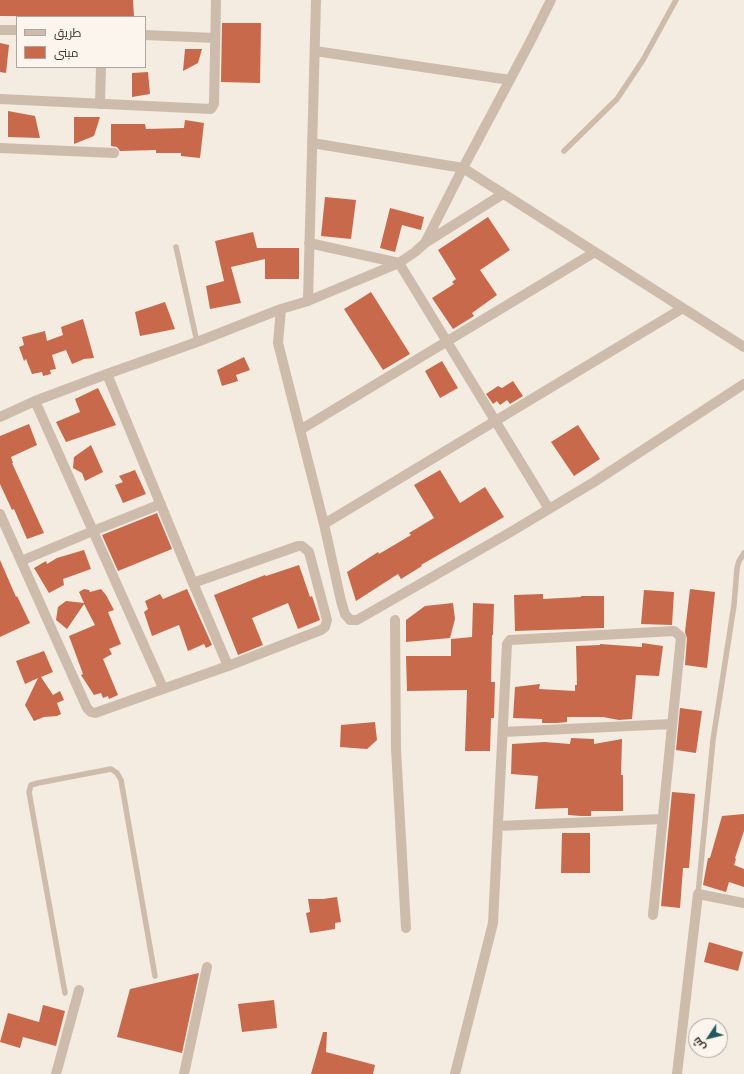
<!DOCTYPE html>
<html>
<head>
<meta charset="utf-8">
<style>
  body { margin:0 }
  #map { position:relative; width:744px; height:1074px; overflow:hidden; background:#f4ebe1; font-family:"Asap Condensed",Cairo,sans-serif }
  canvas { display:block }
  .legend { position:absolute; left:16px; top:16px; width:130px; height:52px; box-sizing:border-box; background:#fbf5ee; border:1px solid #aea6a0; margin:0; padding:5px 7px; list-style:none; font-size:12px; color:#3b302b }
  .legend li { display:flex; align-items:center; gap:8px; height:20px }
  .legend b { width:20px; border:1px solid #aea6a0 }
  .north { position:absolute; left:688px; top:1018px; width:40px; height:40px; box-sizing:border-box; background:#fbf5ee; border:1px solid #aea6a0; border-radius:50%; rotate:235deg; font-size:11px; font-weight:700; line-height:16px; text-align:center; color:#3b302b }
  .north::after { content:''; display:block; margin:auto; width:14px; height:18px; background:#1f5a5e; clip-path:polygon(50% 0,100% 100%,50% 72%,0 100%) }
</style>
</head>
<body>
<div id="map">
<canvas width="744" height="1074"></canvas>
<ul class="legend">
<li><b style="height:5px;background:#cdbbac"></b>طريق</li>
<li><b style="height:11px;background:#c8694b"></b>مبنى</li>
</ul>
<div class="north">ش</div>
</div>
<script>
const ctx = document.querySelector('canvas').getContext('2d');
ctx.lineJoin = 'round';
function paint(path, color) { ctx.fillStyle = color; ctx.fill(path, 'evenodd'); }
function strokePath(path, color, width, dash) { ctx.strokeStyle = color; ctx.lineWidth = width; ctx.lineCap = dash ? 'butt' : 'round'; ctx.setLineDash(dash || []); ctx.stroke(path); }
paint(new Path2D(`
  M0 0H133L134 17 0 16Z
  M222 23H261L260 83 221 82Z
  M0 43 9 45 6 73 0 72Z
  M185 49H202L198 63 183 71Z
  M148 72 150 94 132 97V73Z
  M8 111 35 116 40 138 8 137Z
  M74 117H100L94 136 74 144Z
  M185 120 204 123 200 158 181 156V153H156V150L120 151 117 147 111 146V124H145L146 129 184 128Z
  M325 197 356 200 351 239 321 236Z
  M390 208 424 217 421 230 402 225 395 252 380 248Z
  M488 217 510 250 480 270 497 295 472 313 474 316 453 329 432 298 454 284 452 282 456 279 438 250Z
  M253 232 257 248H299V279H265V259L231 267 241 303 210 309 206 286 224 281 215 241Z
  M371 292 410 354 383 370 344 309Z
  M165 302 175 329 140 336 135 312Z
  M83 319 94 358 84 359 72 364 66 350 52 355 56 369 50 370 51 374 43 376 42 372 32 374 26 359 24 361 19 347 24 345 22 337 45 331 47 341 63 335 61 327Z
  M244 357 250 370 236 375 238 381 222 386 217 370Z
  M442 361 458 388 440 398 425 371Z
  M513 381 523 396 510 404 507 400 500 405 497 401 493 404 486 394 498 386 502 388Z
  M98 388 116 425 66 442 56 422 80 412 75 399Z
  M29 424 37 445 11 457 13 463H12L44 533 27 539 14 509 12 510 0 484V436Z
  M578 425 600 459 574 476 551 442Z
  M91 445 103 472 85 481 82 473 73 468 74 457Z
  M135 470 146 494 123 503 115 485 123 482 119 476Z
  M440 470 460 503 485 487 504 517 421 565 422 566 401 579 398 574 356 601 347 572 378 552 379 554 411 535 409 533 434 518 414 485Z
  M157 513 172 549 118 571 102 535Z
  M84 550 91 569 63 579 64 585 49 593 34 568 46 561 47 564 57 558Z
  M0 560 16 597 17 596 30 623 0 637Z
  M299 565 310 597 312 596 320 620 298 629 288 603 252 618 263 645 238 655 214 595 265 575 266 576Z
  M84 589 89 590 90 592 101 589 106 595 114 610 108 612 121 644 109 649 112 654 103 659 118 695 109 699 108 696 103 698 101 693 94 695 81 675 83 674 69 636 95 625 84 604 67 629 56 620 58 607 66 601 84 603 79 592Z
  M187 589 212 645 206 648 204 644 188 651 179 625 152 636 144 612 148 609 145 601 160 594 163 599Z
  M690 589 715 592 707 668 685 665 687 638 685 632Z
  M644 590 674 592 672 625 641 624Z
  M543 594V599L581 597V596H604V628L515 631 514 595Z
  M453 603 455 619 450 638 406 642V620L425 606Z
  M473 603 494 604 493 635H492L491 682H495L494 718H491L490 751H465L467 690 407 691 406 656H451V639L472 637Z
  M642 643 663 646 659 676 636 675 632 719 619 720 603 717H567V722L557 723H542V719L513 718 515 687 540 684 539 689 575 691V685H577L576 646 600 645V644L642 647Z
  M44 651 53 672 41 677 53 695 60 691 64 700 57 703 61 714 57 716 44 717 34 721 25 705 38 678 25 684 16 661Z
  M680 708 702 711 696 753 676 750Z
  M375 722 377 740 367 749 340 747 341 725Z
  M571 738 594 739V744L622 739 621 775H623V811H591V816H581L568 815V808L535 809 538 776 511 774 512 744 544 742 570 744Z
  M672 792 695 794 689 868H683L680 908 661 906Z
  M744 814V831L735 858 736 859 734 865 744 869V887L729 882 726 892 703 885 708 858H710L722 816Z
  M562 833H590V873H561Z
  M337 897 341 922 335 923V929L310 933 306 913 310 912 308 899H323Z
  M709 942 743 952 738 971 704 962Z
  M199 973 182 1053 117 1037 130 989Z
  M274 1000 277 1028 242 1032 238 1004Z
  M43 1005 65 1011 56 1046 23 1037 20 1048 0 1042 8 1013 39 1022Z
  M323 1032H327L326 1052 375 1065 373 1074H311Z`), '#c8694b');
strokePath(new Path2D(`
  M564 151 617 99 643 60 676 0
  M176 247 197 342
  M698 894 713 740 734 605 737 568 739 561 744 553
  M65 993 29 792 31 785 38 783 111 769 117 773 121 780 155 976`), '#cdbbac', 5.5);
strokePath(new Path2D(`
  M0 30H17
  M145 35 215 38
  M315 51 510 80
  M0 99 211 109 214 104 216 0
  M100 104 101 67
  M312 143 463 168 744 347
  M0 148 114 153
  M309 243 399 263 549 509
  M425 243 503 194
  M308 301 316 0
  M281 309 278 343 324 524 341 601 345 614 350 620H357L509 533 594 482 744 384
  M107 374 193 583 228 666
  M35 401 163 688
  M0 417 35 401 107 374 197 342 281 309 308 301 399 263 415 252 425 243 463 168 530 42 551 0
  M300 430 595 252
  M0 514 87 708 91 712 95 713 228 666 321 630 325 627 327 620 309 552 302 546H298L193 583
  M324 524 683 308
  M21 561 93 531 161 504
  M395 620 396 749 406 928
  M503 732 672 724
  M498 826 662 819
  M56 1074 79 990
  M184 1074 207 967
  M455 1074 493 923 507 644 510 640 674 631 679 635 681 637 653 915
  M677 1074 698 894 744 903`), '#cdbbac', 10);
</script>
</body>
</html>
